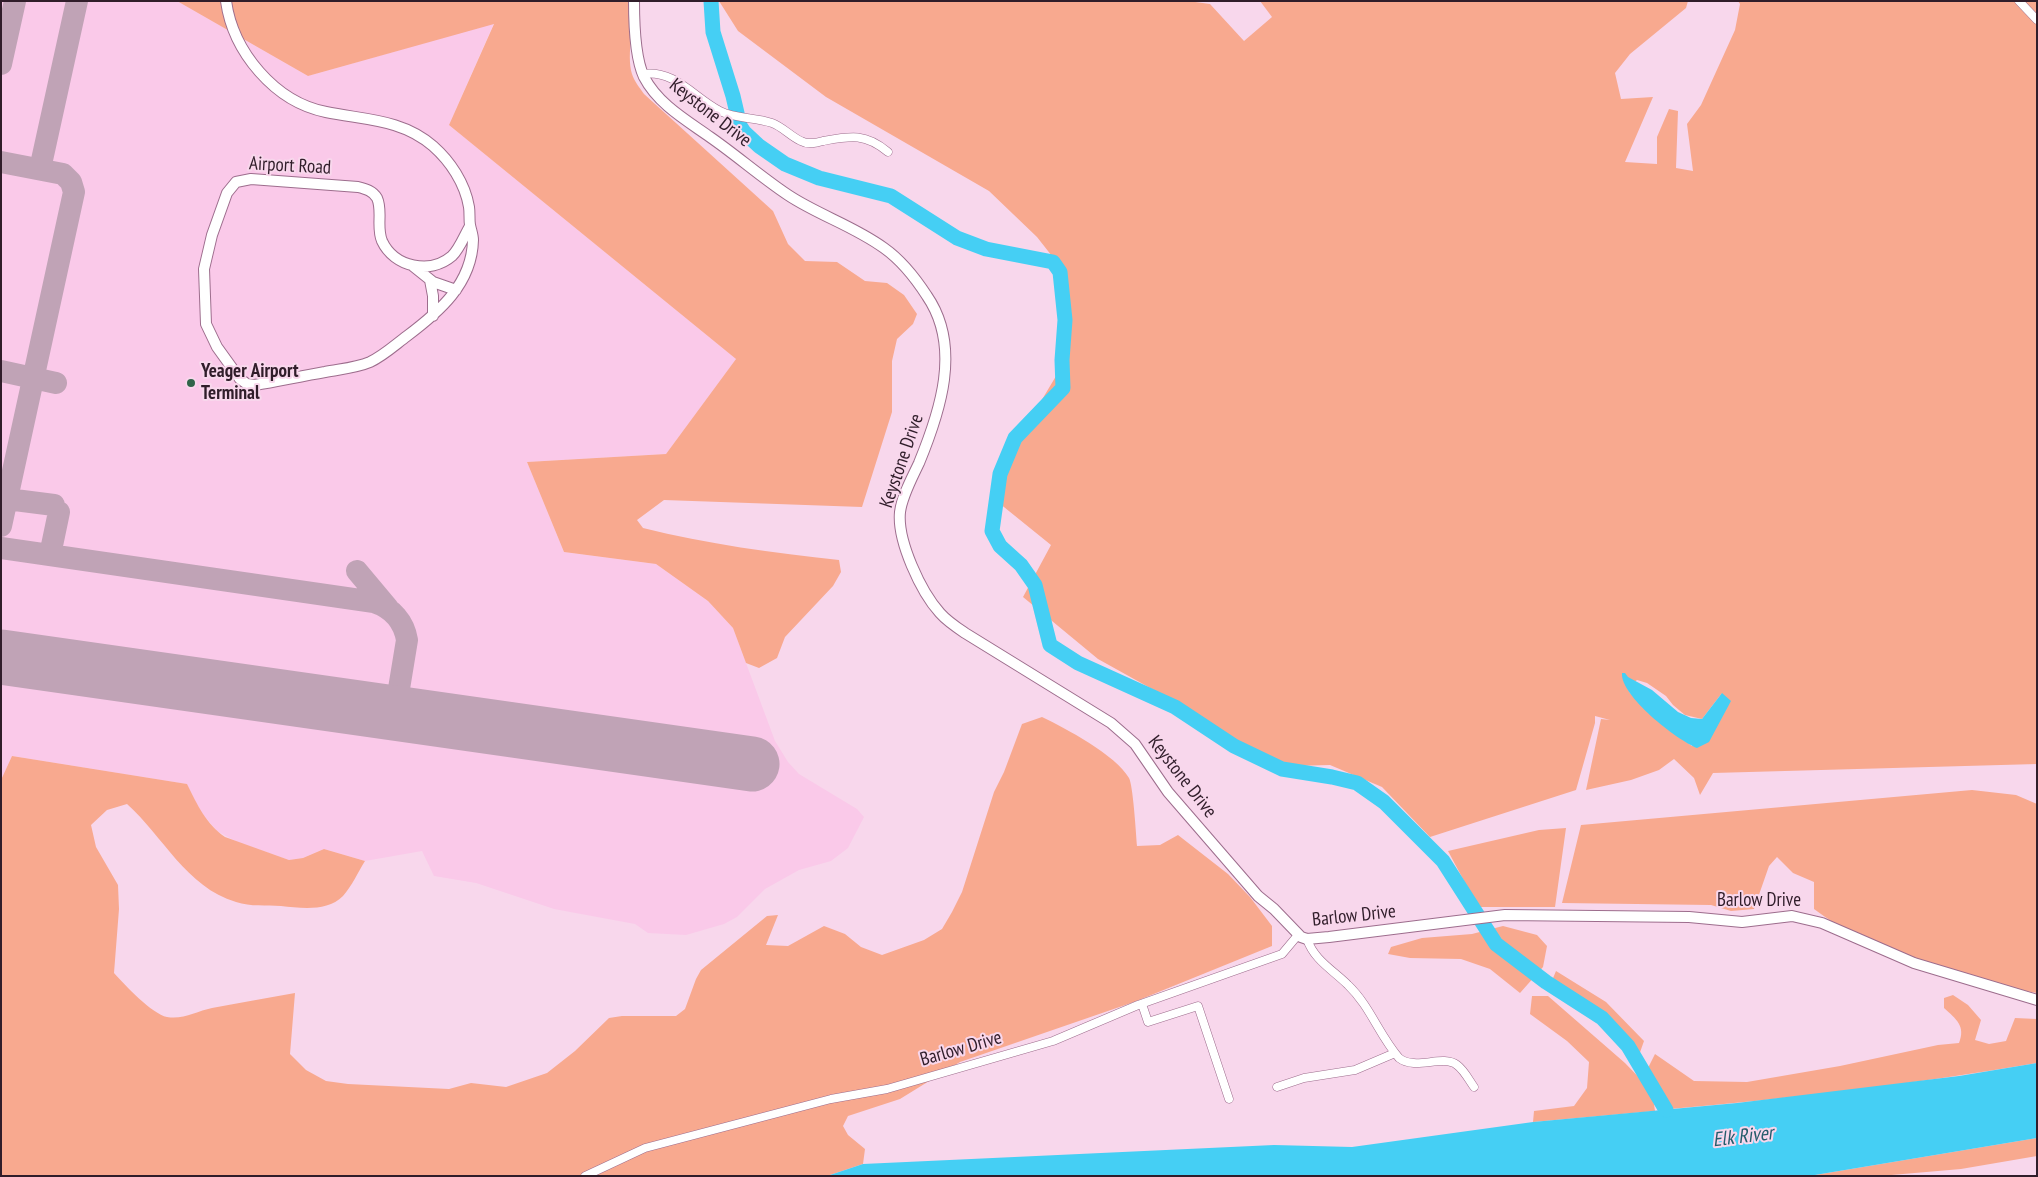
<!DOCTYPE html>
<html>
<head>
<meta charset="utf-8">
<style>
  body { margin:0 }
  #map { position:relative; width:2038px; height:1177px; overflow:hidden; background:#f8d7ec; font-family:"PT Sans Narrow",sans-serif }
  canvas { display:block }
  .frame { position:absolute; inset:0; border:2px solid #301d2a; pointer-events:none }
</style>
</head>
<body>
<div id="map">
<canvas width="2038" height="1177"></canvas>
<div class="frame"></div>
</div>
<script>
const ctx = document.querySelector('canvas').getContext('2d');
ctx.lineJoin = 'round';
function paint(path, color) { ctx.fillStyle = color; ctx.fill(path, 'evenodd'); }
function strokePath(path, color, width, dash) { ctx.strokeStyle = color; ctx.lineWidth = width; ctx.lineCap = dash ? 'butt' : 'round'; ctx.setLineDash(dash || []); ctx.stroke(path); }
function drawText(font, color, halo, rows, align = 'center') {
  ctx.font = font + ' "PT Sans Narrow",sans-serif'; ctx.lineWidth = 4; ctx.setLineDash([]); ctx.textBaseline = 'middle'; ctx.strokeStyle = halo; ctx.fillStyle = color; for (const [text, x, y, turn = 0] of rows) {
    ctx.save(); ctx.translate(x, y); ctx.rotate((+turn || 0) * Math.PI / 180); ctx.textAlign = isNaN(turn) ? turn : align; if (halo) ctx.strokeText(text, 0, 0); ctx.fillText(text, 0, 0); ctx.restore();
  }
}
paint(new Path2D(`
  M1 1H177L308 76 494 23 449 125 736 359 666 454 527 462 564 552 656 564 708 601 733 628 775 741 788 762 799 774 857 809 864 817 848 848 831 861 799 870 765 889 737 917 724 924 686 935 648 933 635 924 554 909 476 883 434 876 422 851 365 861 324 849 303 858 289 860 237 842 217 831 201 812 186 784 12 756 1 780Z`), '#fac9e9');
paint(new Path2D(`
  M177 1H633C635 23 626 54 632 74 634 81 640 88 644 94L773 211 788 244 805 261 837 262 865 281 887 283 904 295 917 314 913 324 897 339 892 361V412L862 507 664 500 637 520 643 528C707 544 774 553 839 560L841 572 833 586 785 637 777 658 759 668 746 663 733 628 708 601 656 564 564 552 527 462 666 454 736 359 449 125 494 24 308 76Z
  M719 1H1188L1210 4 1244 41 1272 17 1260 1H1688L1686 8 1630 54 1615 73 1621 99 1653 97 1625 162 1657 164V137L1669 109 1678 111 1676 168 1693 171 1687 124 1701 105 1735 30 1740 4 1738 1H2037V764L1713 773 1700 795 1694 778 1674 759 1659 770 1631 780 1586 790 1601 719 1610 720 1595 716V723L1576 790 1430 837 1382 787 1330 765 1290 766 1248 750 1170 699 1098 659 1023 597 1051 545 999 503 1005 451 1031 418 1065 361 1066 321 1059 265 1037 237 989 191 826 97 738 31ZM1637 680 1647 683 1666 696 1673 705 1685 715 1702 719 1722 693 1692 746 1660 723 1630 693 1627 688Z
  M1042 717C1065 728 1116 755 1129 778 1133 785 1136 833 1137 846L1160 845 1178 835 1228 874 1250 897 1272 926V946L1134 1002 960 1062 900 1099 848 1116 843 1126 848 1135 865 1149 863 1164 827 1176H1V780L12 756 187 784C197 804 206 824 225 837L289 860 303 858 324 849 365 861C358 872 352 886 343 896 327 912 301 908 281 906 266 905 251 907 236 902 186 887 163 836 127 804L107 810 91 825 96 847 118 885 119 909 114 973C125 985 152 1014 167 1017 183 1020 197 1011 212 1008 239 1003 267 998 295 993L290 1054 306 1070 326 1081 348 1084 449 1089 471 1083 506 1087 547 1073 575 1051 609 1018 622 1016H676L685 1009 696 979 701 970 767 916 778 915 766 945 788 946 824 926 845 934 861 947 882 955 924 940 942 929 952 912 962 892 994 792 1004 772 1022 724Z
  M1972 790 2016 795 2037 804V993L2015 989C1950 968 1868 951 1814 909V882L1793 873 1777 857 1769 866 1754 909 1731 911 1711 905 1562 903 1581 825Z
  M1566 828 1555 907H1478L1448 851 1539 830Z
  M1503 926 1537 935 1547 946 1543 967 1520 993 1490 969 1461 959 1410 958 1388 954 1391 947 1422 938 1472 934Z
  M1556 971 1606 1002 1644 1041 1638 1058 1613 1023 1587 1003 1551 983Z
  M1953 995 1968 1005 1981 1020 1975 1040 1989 1044 2006 1041 2015 1018 2037 1019V1063C1915 1084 1793 1098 1670 1109L1647 1070 1655 1054 1694 1081 1747 1082 1840 1066 1938 1045 1959 1043C1966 1026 1956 1019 1944 1008V998Z
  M1532 996H1548L1625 1063 1652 1091 1655 1111 1533 1122 1534 1111 1574 1106 1587 1088 1589 1062 1567 1041 1530 1014Z
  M2037 1138V1156L1961 1169 1880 1176H1809Z`), '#f8a98f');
paint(new Path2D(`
  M1622 673H1625L1628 677 1652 690 1678 712 1691 718 1702 719 1722 693 1731 701 1709 742 1697 748C1677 740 1620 696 1622 673Z
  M2037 1063V1138L1809 1176H827L863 1164 1274 1145 1352 1147 1533 1122 1737 1103 1959 1076Z`), '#45cff4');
strokePath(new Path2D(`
  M711 1 713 32 733 96 740 126 744 132 759 146 785 164 819 178 891 196 957 238 986 249 1053 262 1060 272 1065 320 1062 360 1063 388 1015 438 1000 474 992 531 1000 546 1021 565 1035 585 1050 645 1078 663 1175 707 1234 746 1282 769 1332 777 1357 783 1384 802 1443 861 1496 944 1546 982 1602 1018 1628 1046 1666 1110`), '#45cff4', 15);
strokePath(new Path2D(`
  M1 64 15 1
  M1 162 63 174 71 182 74 192 1 526
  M40 169 77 1
  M1 371 56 383
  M7 499 54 505
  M1 548 374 602C392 608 404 622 407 640L395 713
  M50 555 59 512
  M357 571 388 608`), '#c0a3b6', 22);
strokePath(new Path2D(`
  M1 657 752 764`), '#c0a3b6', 55);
const minor = new Path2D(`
  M2019 1 2037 20
  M643 74C676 70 693 97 720 111 735 119 755 117 772 123 783 127 790 136 801 141 808 145 816 143 823 141 851 136 865 133 888 152
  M1307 939C1314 960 1333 970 1348 985 1370 1006 1379 1035 1399 1058 1416 1071 1442 1054 1457 1065 1464 1070 1469 1080 1474 1087
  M1142 1004 1148 1022 1198 1006 1229 1099
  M1277 1087 1304 1078 1355 1070 1395 1053
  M585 1176 645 1148 831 1099 887 1089 1053 1041 1138 1005 1282 954 1298 935`);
const tertiary = new Path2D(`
  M226 1C233 52 275 102 326 112 365 120 402 119 433 146 450 161 465 183 469 207 470 213 469 219 470 225 471 230 473 235 473 240 472 284 439 312 407 336 395 345 383 356 370 362 356 368 340 369 325 372 302 376 278 381 255 385L247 384 240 379 217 347 206 324 204 269 212 235 227 193 236 182 251 179 358 187C366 189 373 191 377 198 383 211 376 227 382 241 394 267 430 275 452 256 460 248 464 236 470 226
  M634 1C634 22 635 58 644 77 658 104 686 120 710 137 736 155 761 177 788 195 818 215 854 226 884 248 901 260 916 279 927 296 962 347 940 412 919 463 912 478 902 496 900 512 897 541 921 592 940 613 947 621 956 627 965 633L1111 723 1135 744 1168 792 1258 896 1274 909 1301 937 1307 939 1329 937 1505 915 1689 917 1742 922 1792 916 1822 923 1914 963 2037 1000
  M413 266 433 282 456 290
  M430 280 433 296V316`);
strokePath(minor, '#9d6d8d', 9);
strokePath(tertiary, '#9d6d8d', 12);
strokePath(minor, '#fff', 8);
strokePath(tertiary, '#fff', 10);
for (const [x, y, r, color] of [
  [191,383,5,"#2f6449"]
]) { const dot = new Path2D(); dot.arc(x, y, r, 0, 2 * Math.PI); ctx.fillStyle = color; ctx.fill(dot); strokePath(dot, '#f8d7ec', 2); }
drawText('19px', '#301d2a', '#f8d7ec', [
  ["Keystone Drive",710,113,38],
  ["Airport Road",290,166,3],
  ["Keystone Drive",902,461,-71],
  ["Keystone Drive",1182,777,52],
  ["Barlow Drive",1759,901],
  ["Barlow Drive",1354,916,-6],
  ["Barlow Drive",961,1049,-16]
]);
drawText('bold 19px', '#301d2a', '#f8d7ec', [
  ["Yeager Airport",201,372],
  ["Terminal",201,394]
], 'left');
drawText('italic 20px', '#255c6c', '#f8d7ec', [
  ["Elk River",1743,1137,-7]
]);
</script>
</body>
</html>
